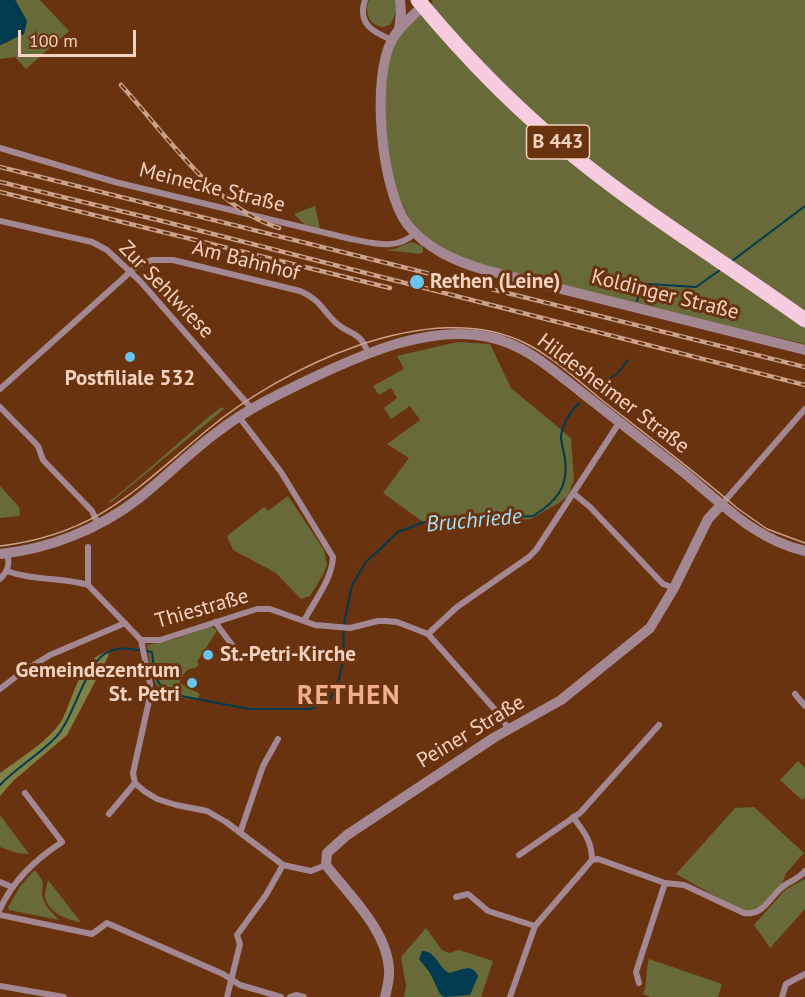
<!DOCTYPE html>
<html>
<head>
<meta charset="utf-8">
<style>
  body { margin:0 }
  #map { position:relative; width:805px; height:997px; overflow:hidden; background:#6a330f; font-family:"PT Sans",sans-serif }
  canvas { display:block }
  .scale { position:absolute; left:18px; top:30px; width:118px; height:27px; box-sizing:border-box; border:3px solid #f6d3c1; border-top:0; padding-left:8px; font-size:18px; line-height:21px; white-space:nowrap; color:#f6d3c1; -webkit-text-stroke:4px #6a330f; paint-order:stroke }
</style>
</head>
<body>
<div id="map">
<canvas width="805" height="997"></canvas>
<div class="scale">100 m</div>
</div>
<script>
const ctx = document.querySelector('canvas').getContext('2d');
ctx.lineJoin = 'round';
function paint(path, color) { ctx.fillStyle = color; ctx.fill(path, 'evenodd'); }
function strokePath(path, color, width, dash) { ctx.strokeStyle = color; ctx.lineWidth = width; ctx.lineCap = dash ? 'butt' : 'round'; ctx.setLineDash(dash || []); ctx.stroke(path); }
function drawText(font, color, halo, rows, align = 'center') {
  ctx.font = font + ' "PT Sans",sans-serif'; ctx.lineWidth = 6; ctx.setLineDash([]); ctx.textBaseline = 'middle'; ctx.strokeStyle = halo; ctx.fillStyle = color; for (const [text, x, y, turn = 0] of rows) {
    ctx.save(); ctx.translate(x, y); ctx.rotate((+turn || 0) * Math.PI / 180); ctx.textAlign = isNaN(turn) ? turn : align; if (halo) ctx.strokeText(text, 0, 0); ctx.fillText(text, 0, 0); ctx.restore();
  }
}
paint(new Path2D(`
  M15 0H40L69 31 26 69 15 57 0 59V45L8 42 27 21Z
  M369 0H395L397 10 391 24 384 27C369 26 364 13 369 0Z
  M432 0H805V344L478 266 426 240 411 221 399 198 388 160 384 118 387 70 395 41 413 19 433 2Z
  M315 206 320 228 305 225 294 214Z
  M412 242 423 247V252L420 254 385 250 394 249Z
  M457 342 490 344 511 388 571 438 574 480 568 496 559 503 530 519 430 527 383 493 409 458 387 444 420 420 410 406 391 419 384 408 397 398 391 388 379 395 373 386 404 369 397 356Z
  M222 407 224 409 110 503 109 502 137 479 206 419Z
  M0 486 19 507 20 516 0 518Z
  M288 496 324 550 327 564 324 573 310 596 301 599 276 573 233 550 227 536 264 507 268 511Z
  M211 626 217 631 197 662 199 664 196 668C186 668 183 674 179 683L200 694 197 700C188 698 178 698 169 695 150 689 151 662 147 645L175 639Z
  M798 761 805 768V797L802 800 780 780Z
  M754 807 804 853 786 873 782 884 760 910 742 911 676 874 735 808Z
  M0 815 29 854 17 853 0 847Z
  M35 870 43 882 42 895 46 906 59 920 9 910 8 907 21 885Z
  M805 879V909L770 948 754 925 786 889Z
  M48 880 80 921 79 922C66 919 46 912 45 895 45 891 47 885 48 880Z
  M426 928 442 950 449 953 459 950 493 961 481 997H404L406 986 401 957Z
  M649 959 722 984 718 997H651L643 994C648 982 645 972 649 959Z`), '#696a39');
paint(new Path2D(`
  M109 651 108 657 67 735 13 781 0 796V773C20 758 51 740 63 718 75 694 80 658 109 651Z`), '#808145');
paint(new Path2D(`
  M0 0H15L27 21 24 34 0 45Z
  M422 951C436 951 438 967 449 973 460 971 472 962 478 976L470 995 444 997 440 994 430 973 419 959Z`), '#003b50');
strokePath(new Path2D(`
  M732 261 805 206
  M637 301 640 290 649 284 696 287 720 270
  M601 383 617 374 628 360
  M0 785C17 767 39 755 56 737 75 717 86 659 110 651 123 646 138 650 152 652 154 670 153 684 171 694L249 709H311L330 699 339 679 343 659 344 624 352 585 366 562 398 532 424 522 533 516C556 502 569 487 565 459 564 452 561 443 561 436 563 422 570 413 579 403`), '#003b50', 2);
strokePath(new Path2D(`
  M365 0C357 24 373 32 392 40
  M0 148 115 182 351 239C372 243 398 251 415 233
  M0 221 92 242 107 250 140 281 252 409
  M0 389 138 265 152 260H173L300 291C320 300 321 308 335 322 350 336 360 330 368 353
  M0 407 38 446 43 460 92 511 98 524
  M239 417 281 472 333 557C332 580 314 601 304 621
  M573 493 590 507 663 584 674 588
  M722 504 805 409
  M88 547V585
  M7 571C33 581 62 577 88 585L141 640 150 684 149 701 133 773 135 783 144 791 157 799 176 805 207 811 226 822 283 865 311 871 326 865
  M0 579C8 571 10 565 7 553
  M215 622 238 653
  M428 634 457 607 529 557 536 550 619 423
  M141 640H160L257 609H270L315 625 350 628 378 621H386L397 622 428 634 497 712 509 729
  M0 689 22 672 50 655 125 623
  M795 694 805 706
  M109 814 135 783
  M573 817C584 832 592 841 592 860
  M240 833 263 766 278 739
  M519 855 580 813 659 725
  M0 882 12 887
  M456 897 468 894 488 911 535 926
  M0 909C13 880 36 859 62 842L25 793
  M0 915 92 934 107 923 223 974 240 985 281 997
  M639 983 636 972 665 883
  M0 986 64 997
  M227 997 240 944 237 935 266 895 283 865
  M290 997 296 995 304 997
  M510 997 535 926 592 860 598 859 665 883 684 885 744 913C765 916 770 895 785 885 792 880 800 878 805 871
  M782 997 786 984 805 974`), '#a38793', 6);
strokePath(new Path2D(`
  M423 6C412 16 399 27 392 40 371 78 381 189 407 224 427 249 455 261 485 270L805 350
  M399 30 401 13 400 0
  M0 554C49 549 99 529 138 499 166 477 191 451 220 430 247 409 279 394 310 379 363 354 429 324 489 337 526 345 553 370 581 392 613 417 645 442 677 467 718 499 752 539 805 551
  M385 997C387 988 390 978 389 969 387 930 348 894 326 865L327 853 347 835 495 737 561 700 650 628 674 588 708 519 722 504`), '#a38793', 10);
strokePath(new Path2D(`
  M418 0C466 58 520 113 579 160 651 218 730 266 805 320`), '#f8cce0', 15);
strokePath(new Path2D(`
  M0 546C97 534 135 490 206 431 280 369 431 294 527 344 554 358 579 381 603 401 648 436 694 471 737 508L767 529 805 543`), '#cba28b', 1.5);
const rail = new Path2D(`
  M121 85C166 134 213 207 279 228
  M0 167 805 367
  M0 182 162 221 805 385
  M0 192 390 288`);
strokePath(rail, '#cba28b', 4.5);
strokePath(rail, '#6a330f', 2, [7]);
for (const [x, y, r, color] of [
  [417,282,8,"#66c4ef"],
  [130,357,6,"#66c4ef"],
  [208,655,6,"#66c4ef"],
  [192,683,6,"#66c4ef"]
]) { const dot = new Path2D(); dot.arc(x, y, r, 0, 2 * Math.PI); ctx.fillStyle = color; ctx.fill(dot); strokePath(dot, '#6a330f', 2); }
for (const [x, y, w] of [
  [558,142,63]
]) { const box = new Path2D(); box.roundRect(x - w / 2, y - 17, w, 34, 4.5); ctx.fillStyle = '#6a330f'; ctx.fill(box); strokePath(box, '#f6d3c1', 1.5); }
drawText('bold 20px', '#f6d3c1', null, [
  ["B 443",558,142]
]);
drawText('21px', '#f6d3c1', '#6a330f', [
  ["Meinecke Straße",212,188,14],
  ["Am Bahnhof",246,261,14],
  ["Zur Sehlwiese",166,290,46],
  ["Koldinger Straße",665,295,14],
  ["Hildesheimer Straße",613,394,37],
  ["Thiestraße",202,609,-16],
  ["Peiner Straße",471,732,-31]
]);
drawText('bold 21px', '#f6d3c1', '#6a330f', [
  ["Rethen (Leine)",430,282],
  ["Postfiliale 532",130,379,"center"],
  ["St.-Petri-Kirche",220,655],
  ["Gemeindezentrum",180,671,"right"],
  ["St. Petri",180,695,"right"]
], 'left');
drawText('italic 22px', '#a8dffa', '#6a330f', [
  ["Bruchriede",474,521,-5]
]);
ctx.letterSpacing = '1.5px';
drawText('bold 27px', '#f0af8b', '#6a330f', [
  ["RETHEN",349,696]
]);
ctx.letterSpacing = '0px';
</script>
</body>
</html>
